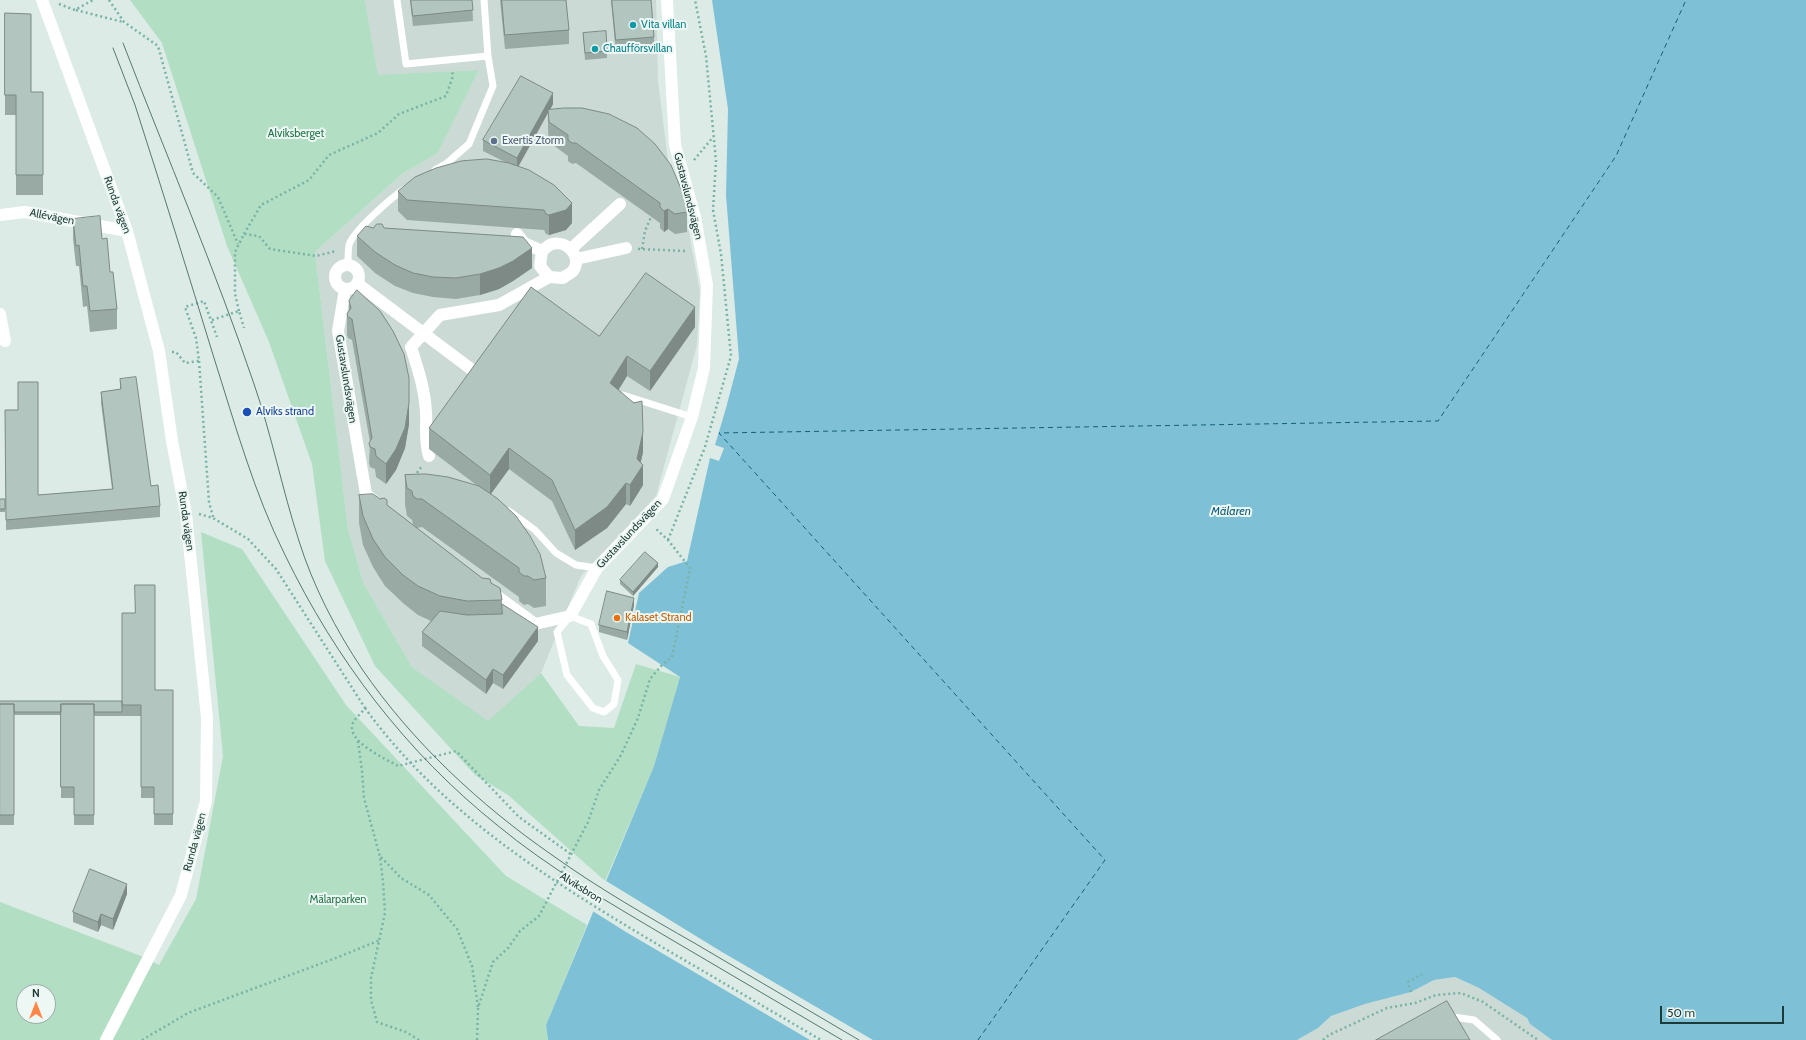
<!DOCTYPE html>
<html>
<head>
<meta charset="utf-8">
<style>
  body { margin:0 }
  #map { position:relative; width:1806px; height:1040px; overflow:hidden; background:#dcebe6; font-family:Cabin,sans-serif }
  canvas { display:block }
  .north { position:absolute; left:16px; top:984px; width:40px; height:40px; box-sizing:border-box; background:#edf7f3; border:1px solid #9aaca7; border-radius:50%; rotate:0deg; font-size:11px; font-weight:700; line-height:16px; text-align:center; color:#1d3b36 }
  .north::after { content:''; display:block; margin:auto; width:14px; height:18px; background:#ff8646; clip-path:polygon(50% 0,100% 100%,50% 72%,0 100%) }
  .scale { position:absolute; left:1660px; top:1006px; width:124px; height:18px; box-sizing:border-box; border:2px solid #1d3b36; border-top:0; padding-left:5px; font-size:12px; line-height:14px; white-space:nowrap; color:#1d3b36; -webkit-text-stroke:3px #edf7f3; paint-order:stroke }
</style>
</head>
<body>
<div id="map">
<canvas width="1806" height="1040"></canvas>
<div class="north">N</div>
<div class="scale">50 m</div>
</div>
<script>
const ctx = document.querySelector('canvas').getContext('2d');
ctx.lineJoin = 'round';
function paint(path, color) { ctx.fillStyle = color; ctx.fill(path, 'evenodd'); }
function strokePath(path, color, width, dash) { ctx.strokeStyle = color; ctx.lineWidth = width; ctx.lineCap = dash ? 'butt' : 'round'; ctx.setLineDash(dash || []); ctx.stroke(path); }
function drawText(font, color, halo, rows, align = 'center') {
  ctx.font = font + ' Cabin,sans-serif'; ctx.lineWidth = 4; ctx.setLineDash([]); ctx.textBaseline = 'middle'; ctx.strokeStyle = halo; ctx.fillStyle = color; for (const [text, x, y, turn = 0] of rows) {
    ctx.save(); ctx.translate(x, y); ctx.rotate((+turn || 0) * Math.PI / 180); ctx.textAlign = isNaN(turn) ? turn : align; if (halo) ctx.strokeText(text, 0, 0); ctx.fillText(text, 0, 0); ctx.restore();
  }
}
paint(new Path2D(`
  M365 0H656L658 81 669 168 685 210 700 292 697 345 656 496 581 576 541 673 488 722 412 667 363 582 348 529 315 252 402 174 438 153 479 70 378 76Z
  M1455 977 1479 988 1527 1018 1530 1024 1552 1040H1297L1318 1028 1331 1016 1365 1004 1411 992 1434 980Z`), '#cbdad5');
paint(new Path2D(`
  M130 0H365L378 75 479 70 438 153 402 174 315 252 348 529 363 582 412 667 488 721 541 673 579 726 614 728 636 664 680 677 654 766 605 881 508 795 475 775 375 666 325 561 312 464 269 342 227 246 162 43Z
  M201 532 242 549 346 705 506 876 587 925 546 1025 548 1040H0V902L141 956 159 965 196 899 223 756ZM24 992H48V1016H24Z`), '#b2dfc3');
paint(new Path2D(`
  M712 0H1806V1040H1552L1530 1024 1527 1018 1479 988 1455 977 1434 980 1411 992 1365 1004 1331 1016 1318 1028 1297 1040H548L546 1025 654 766 680 677 628 643 639 593 668 567 687 561 710 458 719 461 724 448 715 445 726 408 739 359 726 195 728 109Z`), '#7ec0d6');
paint(new Path2D(`
  M603 879 722 952 873 1040H810L626 932 591 910Z`), '#dcebe6');
strokePath(new Path2D(`
  M978 1040 1105 860 719 433 1438 421 1616 156 1686 0`), '#12607c', 1, [5, 4]);
strokePath(new Path2D(`
  M109 0 124 22 158 46 193 173 218 197 238 244
  M59 4 75 10 93 0
  M76 10 123 22
  M694 160 714 136
  M244 234 261 205 309 180 329 155 378 133 399 114 446 96 453 76 452 70
  M638 249 687 251
  M642 249 645 231 651 217
  M239 311 235 294V252L244 234 259 236 270 249 316 256 336 251
  M212 320 239 311 244 328
  M172 352H176L185 363 199 361 196 338 185 307 204 301 217 337
  M199 361 209 502 213 517
  M414 477 422 466
  M199 514 213 518 248 539 276 569 365 708C362 713 355 718 353 723 345 741 386 759 398 766L456 751 519 817 572 855
  M668 540 705 447 731 356 721 254 713 210 716 161 706 56 695 0
  M358 741 362 771 364 798 380 857 383 882 385 913 371 978V1000L377 1022 406 1032 419 1040
  M381 857 401 878 429 895 457 929 472 966 478 1007
  M1411 992 1408 982 1422 974
  M142 1040 188 1013 341 956 380 940
  M477 1040 478 1008 493 962 508 948 520 931 539 916 588 822 599 790 621 755 638 718 650 679 662 665 672 657 690 568 668 540 655 528
  M1323 1040 1329 1035 1387 1008 1415 1003 1436 995 1461 993 1483 1002 1538 1040`), '#79b2a6', 2.5, [2, 3]);
strokePath(new Path2D(`
  M397 0 406 64 488 56
  M435 170 447 163 469 144 493 86 488 56 484 0
  M348 264C348 258 348 251 349 245 353 231 393 196 406 188
  M623 395 692 417
  M509 511 535 530 556 553 576 565 597 568
  M570 616 591 624 603 656 618 680 614 704 604 712 593 708 567 675 557 632Z
  M1447 1016 1474 1020 1497 1040`), '#fff', 7);
strokePath(new Path2D(`
  M42 0 127 231 159 351 172 441 186 514 207 718 206 801 181 895 106 1040
  M0 215 25 212 127 231
  M517 234 524 243 542 251
  M571 249 620 204
  M576 259 626 248
  M335 277a12 12 0 1 1 24 0a12 12 0 1 1-24 0Z
  M358 284 475 372
  M345 289 338 331 366 494 379 506
  M0 314 5 341
  M429 456C424 439 427 429 426 413 425 390 418 369 411 347L440 315 499 305 549 277 563 278C565 276 570 274 573 271 583 257 567 240 552 244 548 245 545 249 542 251L540 266 549 277
  M490 591 535 624 570 616 597 568 663 499 692 417 704 368 707 285 695 217 675 145 667 0`), '#fff', 12);
strokePath(new Path2D(`
  M123 43C167 157 215 269 254 384 272 436 282 489 299 541 313 586 336 630 362 669 412 742 480 805 552 855 598 888 647 916 696 944 750 976 805 1008 859 1040
  M113 48 135 105C162 189 188 273 214 358 235 424 254 493 285 555 336 660 406 752 497 825 549 868 608 902 667 937 725 971 784 1006 842 1040`), '#577772', 1);
strokePath(new Path2D(`
  M365 708C441 813 552 882 662 947 715 978 768 1009 821 1040`), '#79b2a6', 2.5, [2, 3]);
paint(new Path2D(`
  M410 0H472L473 21 413 26Z
  M500 0H566L569 30V44L505 49Z
  M611 0H651L654 37V51L616 54Z
  M5 13 31 92H43V195H16V115H5Z
  M583 33 607 51V58L585 60Z
  M553 104 550 110 687 212V232L675 234 668 229 664 232 660 228V223L576 163 572 164 568 161V156L549 142 548 130V112L518 166 572 223 566 230 549 235 546 234 544 230 407 220 398 211V191L505 162 483 151V140Z
  M73 219 102 239 117 309V329L90 332 87 306 83 307 79 266H76L73 239Z
  M373 228H384L532 268 513 281 499 289 480 295 456 299 433 297 413 293 395 286 375 273 357 256V236Z
  M349 301 409 424 405 448 396 470 386 484 376 477 375 469 370 467 369 463 370 442 352 340 348 338 347 335V314L349 311Z
  M695 327 650 391 627 376 618 390 643 452 641 462 643 485 630 506 626 504 607 528 575 550 552 501 509 469 491 494 546 578V606L534 608 528 604 524 605 519 601V597L422 527 417 528 482 578 491 583 502 600V604L538 641 503 689 493 683 486 694 422 646V632L431 621 418 615 403 603 385 586 373 567 363 545 359 523V495L387 505 416 527 413 524 412 520 407 516 405 504V475L479 487 429 449V428L599 336Z
  M120 379 151 486 160 506V517L6 530 5 410 38 495 112 489 101 403V392L120 389Z
  M0 499H5V512H0Z
  M658 567 633 596 620 584V580Z
  M634 605 627 640 599 632V625Z
  M155 690H173V825H154V798H141V716H94V825H74V798H61V715H14V825H0V701H122Z
  M127 894 113 930 101 925 98 932 73 922V912Z`), '#99a9a4');
paint(new Path2D(`
  M553 93V104L517 169V158Z
  M572 203V223L566 230 549 235V215Z
  M668 209V229L664 232V211Z
  M532 248V268L513 281 499 289 480 295V274Z
  M695 307V327L650 391V371Z
  M627 356V376L610 404V383Z
  M409 403V424L405 448 396 470 386 484V464Z
  M643 432V452L638 473 643 465V485L630 506V485Z
  M509 448V469L490 495V475Z
  M626 483V504L607 528 575 550V530Z
  M658 563V567L633 596V592Z
  M634 598V605L627 640V632Z
  M538 627V641L503 689V675Z
  M493 669V683L486 694V680Z
  M127 884V894L113 930V919Z
  M101 914V925L98 932V922Z`), '#7d8a86');
const building = new Path2D(`
  M411 0H472L473 10 413 16Z
  M502 0H566L569 30 505 35Z
  M612 0H651L654 37 616 40Z
  M5 13 31 14V92H43V175H16V95H5Z
  M606 31 607 51 585 53 583 33Z
  M521 76 553 93 517 158 483 140Z
  M564 108H582L609 114 637 128 655 144 671 165 682 191 687 212 675 214 668 209 664 211 660 207V203L576 143H572L568 140V135L549 122 548 110Z
  M487 159 509 163 529 170 554 185 572 203 566 210 549 215 546 214 544 210 407 200 398 191 415 177 436 168 461 161Z
  M100 216 102 239 107 238 110 272H113L117 309 90 311 87 286H83L79 245 76 246 73 219Z
  M377 224H382L384 228 523 237 532 248 513 261 499 268 480 274 456 278 433 277 413 273 395 265 375 252 357 236 366 226 373 228Z
  M646 273 695 307 650 371 627 356 610 383 634 403 642 401 643 432 637 459 643 465 630 485 626 483 607 507 575 530 552 480 509 448 490 475 429 428 531 287 599 336Z
  M357 290 380 311 393 331 404 354 409 378V403L405 428 396 449 386 464 376 456 375 449 370 447 369 443 372 438 352 319 348 317 347 314 351 308 349 301Z
  M136 377 151 486 158 485 160 506 6 520 5 410H18V382H38V495L113 489 101 392 121 389 120 379Z
  M426 474 448 477 479 486 498 499 516 516 530 536 540 554 546 578 534 580 528 576H524L519 572V568L422 499H417L413 496 412 491 407 488 405 475Z
  M373 494 380 499 384 498 387 500V505L482 578 490 579 491 583 500 588 502 600 467 601 440 596 418 586 403 575 385 557 373 539 363 516 359 495Z
  M0 499H5V509H0Z
  M645 552 658 563 633 592 620 580Z
  M135 585H155V690H173V814H154V787H141V705H122V613H135Z
  M607 591 634 598 627 632 599 625Z
  M502 604 538 627 503 675 493 669 486 680 422 632 440 611 467 615 502 614Z
  M0 701H122V712H94V704H61V712H14V704H0Z
  M0 704H14V815H0Z
  M61 704H94V815H74V787H61Z
  M90 869 127 884 113 919 101 914 98 922 73 912Z
  M1447 1001 1470 1040H1376Z`);
paint(building, '#b2c5bf');
strokePath(building, '#7d8a86', 1);
for (const [x, y, r, color] of [
  [633,25,4,"#0f9aa8"],
  [595,49,4,"#0f9aa8"],
  [494,141,4,"#5c6f8a"],
  [247,412,5,"#1a4fb4"],
  [617,618,4,"#e8710a"]
]) { const dot = new Path2D(); dot.arc(x, y, r, 0, 2 * Math.PI); ctx.fillStyle = color; ctx.fill(dot); strokePath(dot, '#edf7f3', 1.5); }
drawText('11px', '#0d838f', '#edf7f3', [
  ["Vita villan",641,25],
  ["Chaufförsvillan",603,49]
], 'left');
drawText('11px', '#23754b', '#edf7f3', [
  ["Alviksberget",296,134],
  ["Mälarparken",338,900]
]);
drawText('11px', '#4e5e75', '#edf7f3', [
  ["Exertis Ztorm",502,141]
], 'left');
drawText('11px', '#1d3b36', '#edf7f3', [
  ["Gustavslundsvägen",688,196,76],
  ["Runda vägen",117,205,70],
  ["Allévägen",52,217,11],
  ["Gustavslundsvägen",346,379,81],
  ["Runda vägen",186,521,82],
  ["Gustavslundsvägen",629,534,-47],
  ["Runda vägen",195,842,-75],
  ["Alviksbron",581,888,32]
]);
drawText('11px', '#164399', '#edf7f3', [
  ["Alviks strand",256,412]
], 'left');
drawText('11px', '#c56008', '#edf7f3', [
  ["Kalaset Strand",625,618]
], 'left');
drawText('italic 12px', '#12607c', '#edf7f3', [
  ["Mälaren",1231,511]
]);
</script>
</body>
</html>
